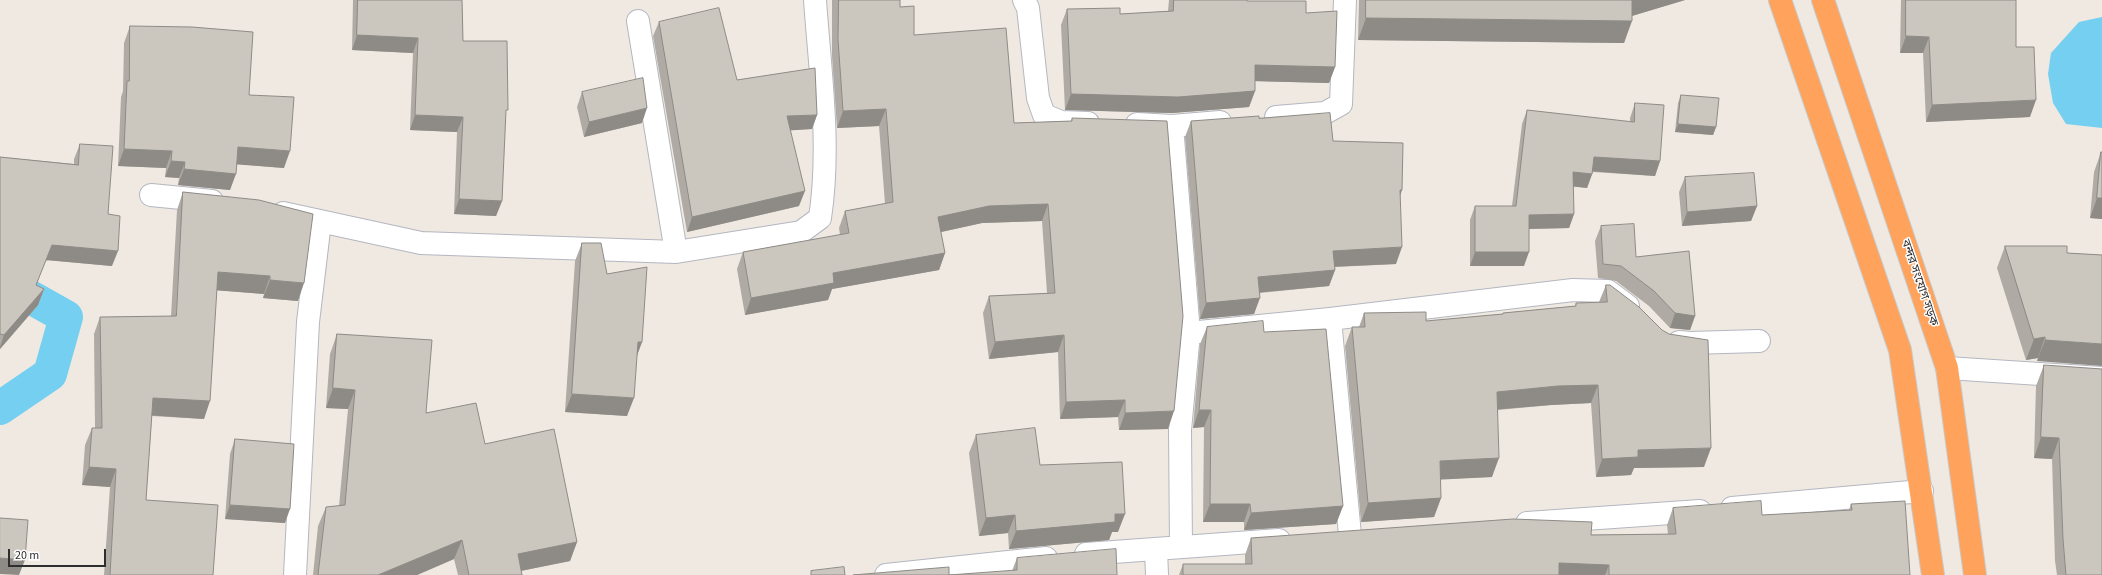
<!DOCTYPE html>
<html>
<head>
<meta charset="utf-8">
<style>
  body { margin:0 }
  #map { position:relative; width:2102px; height:575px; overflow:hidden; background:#efe9e1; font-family:"Source Sans 3",sans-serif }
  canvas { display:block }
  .scale { position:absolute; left:8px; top:549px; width:98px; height:18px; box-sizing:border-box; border:2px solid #2e2e2e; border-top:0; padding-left:5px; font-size:12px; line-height:14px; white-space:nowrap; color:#2e2e2e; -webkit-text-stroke:3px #fff; paint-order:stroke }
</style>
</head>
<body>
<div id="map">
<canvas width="2102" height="575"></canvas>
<div class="scale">20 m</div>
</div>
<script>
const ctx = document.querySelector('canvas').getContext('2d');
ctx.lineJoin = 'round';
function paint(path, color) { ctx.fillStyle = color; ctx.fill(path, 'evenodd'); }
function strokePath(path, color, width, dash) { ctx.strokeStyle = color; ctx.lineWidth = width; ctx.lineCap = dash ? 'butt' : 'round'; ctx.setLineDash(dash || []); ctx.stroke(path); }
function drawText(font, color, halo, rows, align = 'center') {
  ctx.font = font + ' "Source Sans 3","Noto Sans Bengali",sans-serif'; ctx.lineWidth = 3; ctx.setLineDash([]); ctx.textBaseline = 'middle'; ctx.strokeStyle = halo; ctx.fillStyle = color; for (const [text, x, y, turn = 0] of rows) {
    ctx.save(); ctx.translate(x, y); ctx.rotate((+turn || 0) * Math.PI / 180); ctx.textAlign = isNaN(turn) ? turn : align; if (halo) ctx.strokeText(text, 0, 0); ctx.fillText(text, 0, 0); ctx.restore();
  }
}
paint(new Path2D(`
  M2102 17V128L2066 124 2053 103 2048 74 2051 53 2079 22Z`), '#75cff0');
strokePath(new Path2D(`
  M0 280 66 317 50 374 0 408`), '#75cff0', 34);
const minor = new Path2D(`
  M1024 0 1028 8 1038 98 1044 115 1061 122 1088 123
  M638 21 676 252
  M1276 117 1325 113 1341 104 1345 0
  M1137 124 1172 126 1220 122
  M1172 126 1189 333 1180 430 1181 547
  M151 195 212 201
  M283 213 421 243 676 252 801 232 820 218C831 146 820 72 815 0
  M1330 319 1350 535
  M1189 333 1330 319 1573 290 1608 291 1628 306
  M1679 342 1690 343 1759 341
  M1947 368 2102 378
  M1732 508 1922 491
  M1527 523 1700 511
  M1156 549 1157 575
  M1086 554 1279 540
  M295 575 308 322 320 222
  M886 575 1046 558`);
const highway = new Path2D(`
  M1780 0 1900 350 1933 575
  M1823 0 1947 368 1975 575`);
strokePath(minor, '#b4b7c1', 24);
strokePath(highway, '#c9c9c9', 24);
strokePath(minor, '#fff', 22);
strokePath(highway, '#ffa35c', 22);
paint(new Path2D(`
  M353 0H462L463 41 505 117 502 201 496 216 454 214 457 132 410 130 413 53 352 50Z
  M832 0H900V7L914 35 1014 123 1071 121 1072 118 1168 429 1119 430 1118 417 1060 419 1058 352 989 359 983 313 989 296 1047 293 1042 221 982 223 941 232 945 253 939 270 832 289 828 300 745 315 737 269 743 252 840 235 839 228 845 211 885 204 879 126 837 128 832 56Z
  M1169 0H1247V1L1306 13 1335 67 1329 83 1255 81V91L1249 107 1172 113 1065 110 1061 25 1067 9 1120 14 1168 11Z
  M1359 0H1685L1632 16 1624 43 1358 40Z
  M1901 0H2016V47L2030 117 1926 122 1923 53H1900Z
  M659 22 737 80 817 115 812 129 790 130 799 206 687 232 653 36Z
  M130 26 249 95 284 168 237 164 230 190 178 185 179 178 165 177 166 168 118 166 121 97 123 91 124 43Z
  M582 92 642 123 584 137 577 107Z
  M1681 95 1716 127 1713 135 1675 132 1678 103Z
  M1635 103 1660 161 1655 176 1593 172 1587 188 1573 186 1574 214 1569 228 1529 229 1524 266H1470V220L1475 206H1512L1522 124 1527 110 1630 122V118Z
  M1259 118 1333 141 1400 197 1396 264 1335 267V270L1329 286 1260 293 1254 314 1200 319 1185 137 1191 121Z
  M80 144 108 214 112 266 46 260 36 285 44 289 38 305 0 349V157L74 164V159Z
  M2101 152H2102V219L2090 218 2094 172Z
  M1685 177 1757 206 1751 221 1682 226 1679 192Z
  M183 192 298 301 263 298 264 294 217 290 204 419 152 416 146 500 213 575H104L110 487 82 485 85 445 92 428H95L94 334 100 317 171 316 177 210Z
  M1601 226 1636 257 1695 316 1690 330 1670 328 1649 306 1616 281 1598 278 1595 241Z
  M582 243 607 274 642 342 636 358 627 416 565 412 575 261Z
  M2005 246 2067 253 2102 255 2037 361 2038 358 2026 360 1997 268Z
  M1606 285 1704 467 1634 468 1631 475 1596 477 1591 403 1551 405 1498 410 1492 477 1440 479 1441 498 1434 517 1361 522 1345 346 1352 327H1359L1364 313 1426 321 1502 314 1503 313 1575 306 1576 303 1599 302Z
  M1207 327 1264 332 1343 506 1336 524 1244 530V522H1203L1204 427 1193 428 1200 344Z
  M337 334 426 413 485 444 577 542 570 561 521 571 522 575H458L454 559 417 575H313L318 526 326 507 339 506 348 409 326 408 330 354Z
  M2044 365 2102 575H2057L2055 561 2052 459 2034 458 2036 386Z
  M976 435 1040 465 1118 532H1112L1109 540 1009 549 1008 533 979 536 969 453Z
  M235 439 285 523 225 519 230 454Z
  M1851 504 1910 575H1179L1183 564H1245V555L1251 538 1668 534 1667 525 1673 508 1762 515 1849 510Z
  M1017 558 1117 575H949L1012 571Z`), '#afaba4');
paint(new Path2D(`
  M1631 0H1685L1625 18Z
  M1366 18 1632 21 1624 43 1358 40Z
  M357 35 418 38 413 53 352 50Z
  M1906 36 1929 37 1923 53H1900Z
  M1255 65 1335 67 1329 83 1249 81Z
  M1255 91 1249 107 1172 113 1065 110 1071 94Z
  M2036 100 2030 117 1926 122 1932 105Z
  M647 108 642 123 584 137 589 122Z
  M886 109 879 126 837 128 843 111Z
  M415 115 463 117 457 132 410 130Z
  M817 115 812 129 781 131 787 116Z
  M1678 124 1716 127 1713 135 1675 132Z
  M238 147 290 151 284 168 232 164Z
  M124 149 172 151 166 168 118 166Z
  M1594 157 1660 161 1655 176 1589 171Z
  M171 161 185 162 179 178 165 177Z
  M184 169 236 174 230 190 178 185Z
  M1573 172 1592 174 1587 188 1568 186Z
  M1400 190H1402L1397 206Z
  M805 191 799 206 687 232 692 217Z
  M2097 198H2102V219L2090 218Z
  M459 199 502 201 496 216 454 214Z
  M1048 204 1042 221 982 223 932 234 938 217 989 206Z
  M1757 206 1751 221 1682 226 1687 212Z
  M1574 214 1569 228 1524 229 1529 215Z
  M52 245 118 251 112 266 46 260 30 301Z
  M1402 247 1396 264 1327 267 1333 251Z
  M1475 252H1529L1524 266H1470Z
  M945 253 939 270 832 289 828 300 745 315 751 298 833 273Z
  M1335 270 1329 286 1253 293 1258 277Z
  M218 272 270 276 264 294 212 290Z
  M270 280 304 283 298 301 263 298Z
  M44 289 38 305 0 349V347L4 335Z
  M1260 298 1254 314 1200 319 1206 303Z
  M1675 313 1695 316 1690 330 1670 328Z
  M1064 335 1058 352 989 359 995 342Z
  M2045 337 2038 358 2026 360 2034 339Z
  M2045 340 2102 344V366L2037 361Z
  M638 342H642L635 361Z
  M1598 385 1591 403 1551 405 1490 410 1497 392 1558 386Z
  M333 388 355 390 348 409 326 408Z
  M572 394 634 398 627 416 565 412Z
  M153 398 210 401 204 419 146 415Z
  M1125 400 1118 417 1060 419 1066 402Z
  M1199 410H1211L1204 427 1193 428Z
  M1174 411 1168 429 1119 430 1125 413Z
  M2041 437 2059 438 2052 459 2034 458Z
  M1711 448 1704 467 1634 468 1631 475 1596 477 1602 459 1638 450Z
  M1499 458 1492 477 1433 480 1440 461Z
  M89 467 116 469 110 487 82 485Z
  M1441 498 1434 517 1361 522 1368 503Z
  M1210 504H1250L1244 522H1203Z
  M230 505 290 509 285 523 225 519Z
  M1343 506 1336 524 1244 530 1251 513Z
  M1115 514H1125L1118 532H1112L1109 540 1009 549 1016 531Z
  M1015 515 1008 533 979 536 986 518Z
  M462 540 454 559 417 575H378Z
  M577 542 570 561 510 573 518 554Z
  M0 558 25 560 19 575 0 574Z
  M1559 563 1609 565 1605 575H1555Z`), '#8e8b86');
const building = new Path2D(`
  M358 0H462L463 41H507L508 110H506L502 201 459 199 463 117 415 115 418 38 357 35Z
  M839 0H900V7L914 6V35L1006 28 1014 123 1072 121V118L1167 121 1183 316 1174 411 1125 413V400L1066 402 1064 335 995 342 989 296 1055 293 1048 204 989 206 938 217 945 253 833 273 834 283 751 298 743 252 849 233 845 211 893 202 886 109 843 111 838 39Z
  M1174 0H1247V1H1306V13L1337 11 1335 67 1255 65V91L1178 97 1071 94 1067 9 1120 8V14L1173 11Z
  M1366 0H1632V21L1366 18Z
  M1906 0H2016V47H2034L2036 100 1932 105 1929 37 1906 36Z
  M719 8 737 80 815 68 817 115 787 116 805 191 692 217 659 22Z
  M130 26 192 27 253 32 249 95 294 97 290 151 238 147 236 174 184 169 185 162 171 161 172 151 124 149 127 81H129Z
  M643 78 647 108 589 122 582 92Z
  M1681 95 1719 98 1716 127 1678 124Z
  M1635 103 1664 105 1660 161 1594 157 1592 174 1573 172 1574 214 1529 215V252H1475V206H1516L1527 110 1634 122Z
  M1330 113 1333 141 1403 143 1402 190H1400L1402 247 1333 251 1335 270 1258 277 1260 298 1206 303 1191 121 1259 116V118Z
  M80 144 113 146 108 214 120 216 118 251 52 245 36 285 44 289 4 335 0 334V157L78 165Z
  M2101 152H2102V198H2097Z
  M1754 173 1757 206 1687 212 1685 177Z
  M183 192 259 200 313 214 304 283 270 280V276L218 272 210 401 153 398 146 500 218 505 213 575H110L116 469 89 467 92 428H102L100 317 176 316Z
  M1634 224 1636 257 1689 251 1695 316 1675 313 1654 291 1621 266 1603 264 1601 226Z
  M582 243H601L607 274 647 267 642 342H638L634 398 572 394Z
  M2005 246H2067V253L2102 255V344L2045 340V337L2034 339Z
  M1606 285H1610L1639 307 1662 330 1669 334 1708 340 1711 448 1638 450V457L1602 459 1598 385 1558 386 1497 392 1499 458 1440 461 1441 498 1368 503 1352 327H1365L1364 313 1426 312V321L1503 314V313L1576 306V303L1607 302Z
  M1263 321 1264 332 1326 329 1343 506 1251 513 1250 504H1210L1211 410H1199L1207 327Z
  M337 334 432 340 426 413 476 403 485 444 554 429 577 542 518 554 522 575H469L462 540 378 575H318L326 507 345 505 355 390 333 388Z
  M2044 365 2102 369V575H2066L2063 539 2059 438 2041 437Z
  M1035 428 1040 465 1122 462 1125 514H1115V522L1016 531 1015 515 986 518 976 435Z
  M235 439 294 444 290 509 230 505Z
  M1761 501 1762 515 1852 510 1851 504 1905 501 1910 575H1609V565L1559 563V575H1183V564H1252L1251 538 1513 519 1592 522 1591 535 1676 534 1673 508Z
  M0 518 28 520 25 560 0 558Z
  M1116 549 1117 575H853L949 567V575L1017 570V558Z
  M844 567 845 575H811V571Z`);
paint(building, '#cbc7bf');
strokePath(building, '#8e8b86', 1);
drawText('12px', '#2e2e2e', '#fff', [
  ["বন্দর সংযোগ সড়ক",1919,283,71]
]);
</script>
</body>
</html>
